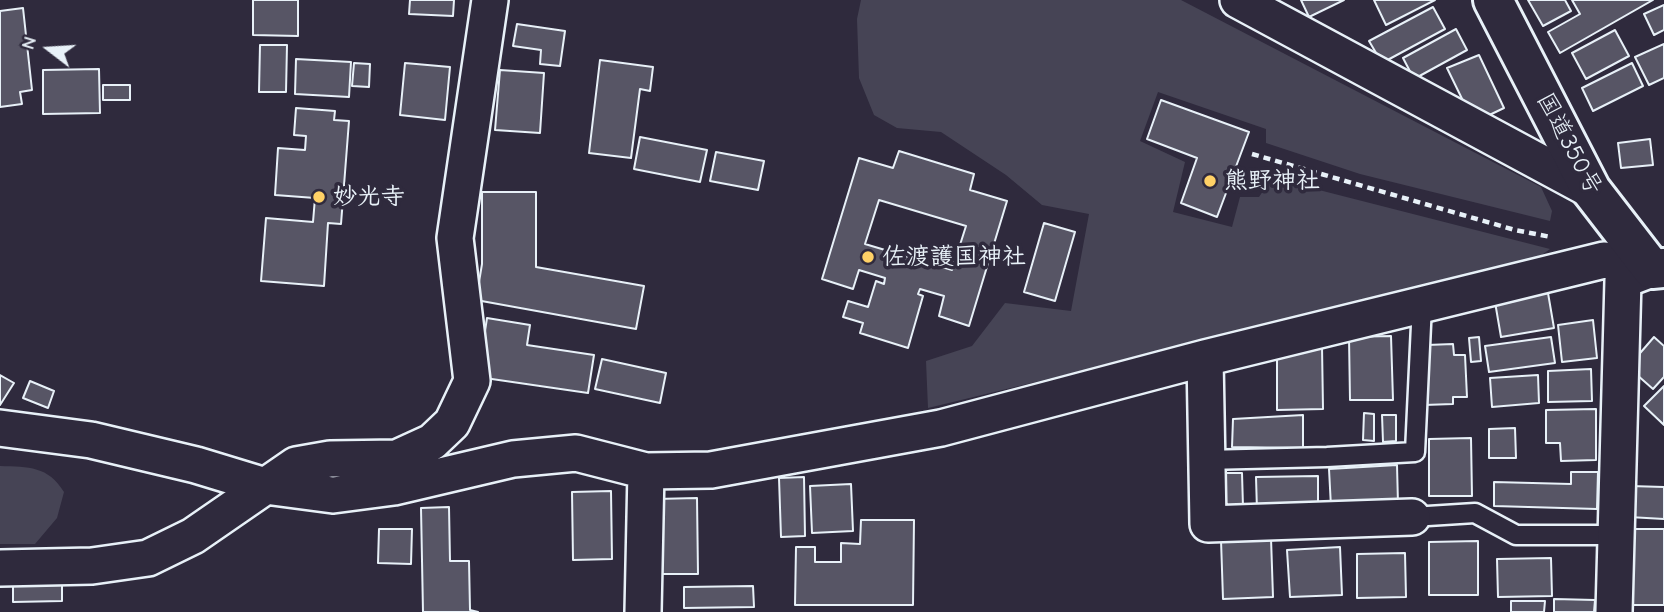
<!DOCTYPE html>
<html>
<head>
<meta charset="utf-8">
<style>
  body { margin:0 }
  #map { position:relative; width:1664px; height:612px; overflow:hidden; background:#2f2a3d; font-family:"Comic Neue",sans-serif }
  canvas { display:block }
  .north { position:absolute; left:14px; top:14px; width:70px; height:70px; -webkit-text-stroke:5px #2f2a3d; paint-order:stroke; rotate:287deg; font-size:19px; font-weight:700; line-height:28px; text-align:center; color:#e8f1f8 }
  .north::after { content:''; display:block; margin:auto; width:24px; height:32px; background:#e8f1f8; clip-path:polygon(50% 0,100% 100%,50% 72%,0 100%) }
</style>
</head>
<body>
<div id="map">
<canvas width="1664" height="612"></canvas>
<div class="north">N</div>
</div>
<script>
const ctx = document.querySelector('canvas').getContext('2d');
ctx.lineJoin = 'round';
function paint(path, color) { ctx.fillStyle = color; ctx.fill(path, 'evenodd'); }
function strokePath(path, color, width, dash) { ctx.strokeStyle = color; ctx.lineWidth = width; ctx.lineCap = dash ? 'butt' : 'round'; ctx.setLineDash(dash || []); ctx.stroke(path); }
function drawText(font, color, halo, rows, align = 'center') {
  ctx.font = font + ' "Comic Neue","Klee One",sans-serif'; ctx.lineWidth = 7; ctx.setLineDash([]); ctx.textBaseline = 'middle'; ctx.strokeStyle = halo; ctx.fillStyle = color; for (const [text, x, y, turn = 0] of rows) {
    ctx.save(); ctx.translate(x, y); ctx.rotate((+turn || 0) * Math.PI / 180); ctx.textAlign = isNaN(turn) ? turn : align; if (halo) ctx.strokeText(text, 0, 0); ctx.fillText(text, 0, 0); ctx.restore();
  }
}
paint(new Path2D(`
  M861 0H1181L1541 187 1552 211 1550 221 1360 174 1266 143V129L1158 92 1140 141 1185 162 1173 212 1232 227 1240 197H1259L1272 178 1550 249 1532 262 928 408 926 361 972 346 1005 303 1071 311 1089 214 1042 205 1006 175 941 132 897 128 874 115 859 78 857 19Z
  M0 466C29 467 48 466 64 492L57 518 35 544H0Z`), '#464455');
const building = new Path2D(`
  M253 0H298V36L253 35Z
  M410 0H454L453 16 409 14Z
  M1301 0H1344L1309 17Z
  M1374 0H1435L1386 25Z
  M1528 0H1565L1571 11 1543 26Z
  M1572 0H1653L1560 53 1548 32 1580 14Z
  M1664 5V30L1654 35 1644 14Z
  M1433 7 1445 29 1382 63 1369 41Z
  M23 8 32 90 20 92 22 104 0 107V11Z
  M517 24 565 31 560 66 540 64 541 50 513 46Z
  M1456 29 1467 50 1414 79 1403 58Z
  M1615 30 1629 56 1586 79 1572 53Z
  M1664 44V78L1649 85 1635 57Z
  M260 45H287L286 92H259Z
  M1479 55 1504 108 1481 119 1476 107 1467 109 1447 68Z
  M296 59 351 62 349 97 295 94Z
  M600 60 653 67 650 91 640 89 631 158 589 153Z
  M354 63 370 64 369 87 352 86Z
  M405 63 450 67 445 120 400 115Z
  M1632 63 1643 86 1593 111 1582 88Z
  M99 69 100 113 43 114V70Z
  M500 70 544 73 540 133 495 130Z
  M103 85H130V100H103Z
  M1161 100 1249 132 1217 217 1181 203 1197 158 1147 139Z
  M296 108 335 111 334 120 349 121 341 224 328 223 324 286 261 281 266 218 313 222 315 198 275 195 278 148 305 150 306 136 294 135Z
  M640 137 707 150 700 182 634 169Z
  M1650 139 1653 165 1621 168 1618 143Z
  M899 151 974 174 970 190 1007 201 969 326 939 316 944 296 920 289 918 294 923 296 908 348 860 333 863 323 843 317 848 301 868 307 876 281 884 284 885 278 859 270 853 289 822 279 859 158 893 168ZM879 200 966 226 952 270 865 244Z
  M716 152 764 161 758 190 710 181Z
  M482 192H536V267L644 286 636 329 476 300 482 264Z
  M1044 223 1075 232 1055 301 1024 292Z
  M1548 293 1554 328 1501 337 1495 302Z
  M487 318 530 325 527 345 594 355 588 393 478 377Z
  M1593 320 1597 358 1562 362 1558 325Z
  M1391 336 1393 400H1350L1349 337Z
  M1479 337 1481 361 1471 362 1469 338Z
  M1551 337 1555 363 1489 372 1485 346Z
  M1654 337 1664 346V377L1653 389 1628 367Z
  M1453 344 1454 355H1465L1467 397H1453V404L1424 405 1423 369H1428L1427 345Z
  M1277 346H1322L1323 409 1277 410Z
  M602 359 666 373 660 403 595 389Z
  M1591 369 1592 401 1548 402V371Z
  M0 375 14 383 0 405Z
  M1538 375 1539 403 1492 407 1490 378Z
  M30 381 54 391 48 408 23 398Z
  M1664 386V425L1644 406Z
  M1596 409V460L1561 461 1560 443H1546V410Z
  M1364 413 1374 414V441L1363 440Z
  M1303 415V448L1232 447 1233 419Z
  M1382 415H1396V441L1383 442Z
  M1515 428 1516 458H1489V429Z
  M1471 438 1472 496H1429V439Z
  M1397 465 1398 504 1331 507 1329 469Z
  M1571 472H1598L1597 509 1494 506V482L1571 484Z
  M1214 473H1242L1243 507 1214 508Z
  M1318 476V510L1257 511 1256 477Z
  M804 477 805 536 781 537 779 478Z
  M851 484 853 531 812 533 810 486Z
  M1630 486 1664 487V519L1629 517Z
  M611 491 612 559 573 560 572 492Z
  M697 498 698 574H657L656 499Z
  M449 507 450 561H469L470 610 478 612H423L421 508Z
  M861 520H914L913 605H795L796 547H815V562H841V543L860 544Z
  M379 529H412L411 564 378 563Z
  M1631 529H1664V605H1630Z
  M1271 538 1273 597 1223 599 1221 540Z
  M1478 541V595H1429V542Z
  M1340 547 1342 595 1290 597 1287 550Z
  M1405 553 1406 597 1357 598V554Z
  M1551 558 1552 596 1498 597 1497 559Z
  M62 580V601L13 602V582Z
  M753 586 754 607 684 608V587Z
  M1554 599 1595 600 1594 612H1554Z
  M1511 601H1545L1544 612H1511Z`);
paint(building, '#575565');
strokePath(building, '#e8f1f8', 2);
const service = new Path2D(`
  M1206 460 1327 457 1415 452 1422 304
  M1412 517 1475 513 1516 535H1616`);
const minor = new Path2D(`
  M1238 0 1591 190
  M1205 358 1208 524 1412 517
  M0 428 91 440 196 465 265 486 333 495 394 487 513 459 576 453 646 471 711 470 941 428 1205 358 1604 260 1652 269
  M0 568 92 566 148 558 193 536 296 465 330 459 397 458 432 442 452 423 472 381 455 238 490 0
  M643 612 646 471
  M1614 612 1623 280 1652 269`);
const trunk = new Path2D(`
  M1493 0 1591 190 1652 269 1664 268`);
strokePath(service, '#e8f1f8', 23);
strokePath(minor, '#e8f1f8', 40);
strokePath(trunk, '#e8f1f8', 44);
strokePath(new Path2D(`
  M1252 154 1515 230 1551 237`), '#e8f1f8', 4.5, [7, 5]);
strokePath(service, '#2f2a3d', 18);
strokePath(minor, '#2f2a3d', 35);
strokePath(trunk, '#2f2a3d', 38);
for (const [x, y, r, color] of [
  [1210,181,7,"#ffd166"],
  [319,197,7,"#ffd166"],
  [868,257,7,"#ffd166"]
]) { const dot = new Path2D(); dot.arc(x, y, r, 0, 2 * Math.PI); ctx.fillStyle = color; ctx.fill(dot); strokePath(dot, '#2f2a3d', 2.5); }
drawText('24px', '#e8f1f8', '#2f2a3d', [
  ["国道350号",1569,144,62]
]);
drawText('bold 24px', '#e8f1f8', '#2f2a3d', [
  ["熊野神社",1224,181],
  ["妙光寺",333,197],
  ["佐渡護国神社",882,257]
], 'left');
</script>
</body>
</html>
